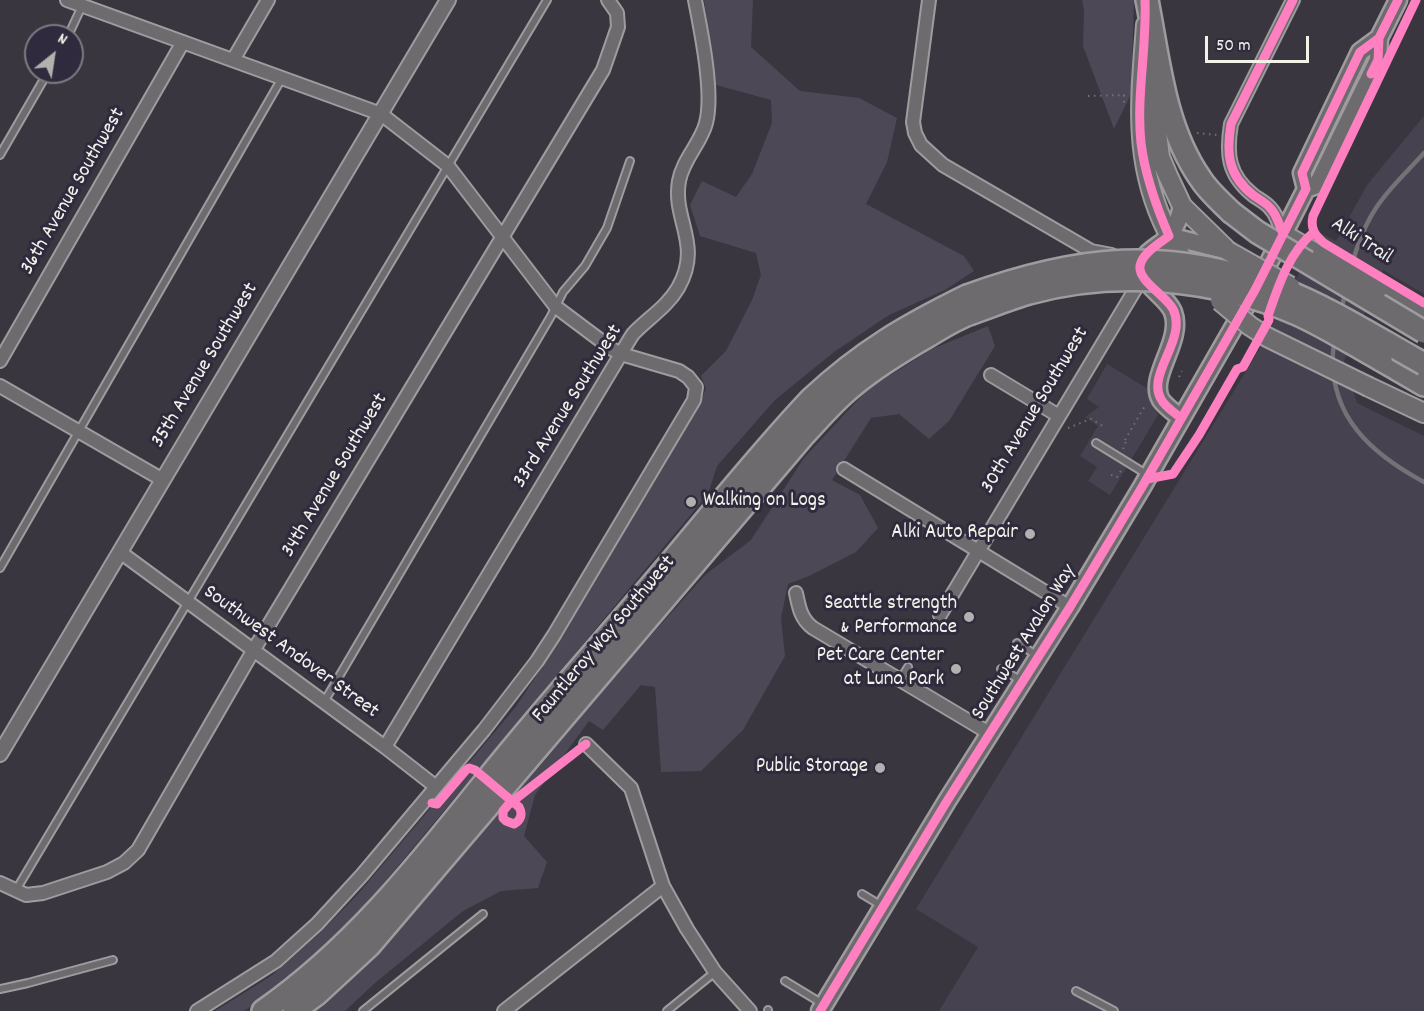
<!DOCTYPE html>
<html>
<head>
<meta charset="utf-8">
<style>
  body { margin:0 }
  #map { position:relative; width:1424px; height:1011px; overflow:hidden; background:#393640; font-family:Dekko,sans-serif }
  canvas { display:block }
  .north { position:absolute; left:24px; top:24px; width:60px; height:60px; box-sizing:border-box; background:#2f2a3d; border:2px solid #7e7a81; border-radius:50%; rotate:30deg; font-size:16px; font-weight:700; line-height:24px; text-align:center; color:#f4f1e8 }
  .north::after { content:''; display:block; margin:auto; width:21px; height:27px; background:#b3b0ad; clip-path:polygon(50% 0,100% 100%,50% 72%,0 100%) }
  .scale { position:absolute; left:1205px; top:36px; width:104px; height:27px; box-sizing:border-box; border:3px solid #f4f1e8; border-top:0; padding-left:8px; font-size:18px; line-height:21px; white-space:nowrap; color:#f4f1e8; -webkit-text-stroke:4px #2f2a3d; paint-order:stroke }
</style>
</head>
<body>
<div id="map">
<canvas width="1424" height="1011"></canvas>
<div class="north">N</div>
<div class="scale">50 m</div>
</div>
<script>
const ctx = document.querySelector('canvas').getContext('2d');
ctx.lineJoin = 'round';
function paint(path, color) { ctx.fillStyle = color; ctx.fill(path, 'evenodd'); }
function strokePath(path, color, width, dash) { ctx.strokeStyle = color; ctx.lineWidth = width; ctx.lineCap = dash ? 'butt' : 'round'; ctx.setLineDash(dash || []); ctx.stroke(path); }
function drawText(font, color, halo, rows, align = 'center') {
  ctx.font = font + ' Dekko,sans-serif'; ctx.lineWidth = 6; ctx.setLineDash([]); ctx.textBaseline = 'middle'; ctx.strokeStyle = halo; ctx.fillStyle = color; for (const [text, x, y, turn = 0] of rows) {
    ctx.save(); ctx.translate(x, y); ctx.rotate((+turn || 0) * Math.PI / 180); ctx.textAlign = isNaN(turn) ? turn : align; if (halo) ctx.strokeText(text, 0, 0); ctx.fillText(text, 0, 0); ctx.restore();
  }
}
paint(new Path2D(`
  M1424 116V294L1383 270 1344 361 1357 403 1424 436V1011H939L978 947 916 909 1259 350 1320 233 1336 241 1367 185Z
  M1107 364 1148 389 1158 415 1110 495 1088 481 1097 467 1080 456 1098 426 1085 417 1099 407 1087 399Z`), '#46424f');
paint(new Path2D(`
  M704 0H753L751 47 800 91 859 98 897 118 887 162 866 204 964 256 974 271 945 290 889 315 834 352 775 400 717 466 708 494 368 902 330 943 280 987 244 1011H215L271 976 321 932 358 894 515 708 554 649 699 405 706 389 701 376 726 351 752 300 761 275 756 253 700 236 690 205 702 181 736 197 752 174 772 123 771 100 716 85Z
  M1082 0H1134L1131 94 1114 129 1083 46 1084 10Z
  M988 326 995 346 949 421 929 439 899 414 871 418 832 480 860 495 878 528 856 552 809 576 788 584 781 618 785 656 743 730 701 771 661 772 655 687 641 685 603 730 589 721 535 795 524 836 547 862 538 888 501 891 463 911 375 983 345 1011H313L377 954 614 677 705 575 751 540 804 458 867 390 932 349Z`), '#4d4856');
const service = new Path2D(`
  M68 36 82 6
  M0 155 48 72
  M1096 443 1148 475
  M0 568 282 78
  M1017 643 1038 656
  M1001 669 1022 681
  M900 680 908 667
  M324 702 551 316 563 292 585 266 607 228 630 161
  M16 890 547 0
  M862 894 882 906
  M785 981 823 1004
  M0 989 28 983 113 960
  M1076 991 1114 1011
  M363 1011 483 914
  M667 1011 715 972
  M768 1011V1010`);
const minor = new Path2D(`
  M67 0 381 114 448 166 556 307 612 349 621 354 679 371 688 377 696 387 694 400 554 635 537 661 484 730 362 875 317 924 276 961 197 1011
  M929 0 913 122 915 133 921 145 943 165 1091 251 1112 255
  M233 60 268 0
  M1283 234C1280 227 1277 215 1271 209 1267 203 1258 199 1253 195 1228 175 1226 154 1231 124L1293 0
  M0 361 183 42
  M991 375 1059 416
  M0 386 163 480
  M844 469 1070 607
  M120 552 385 747 435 786
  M796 593C799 608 801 619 813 628L989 733
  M940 615 1142 278
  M586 744 631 788 663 886 687 929 715 972 750 1011
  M385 747 621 354C625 347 629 340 633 334 647 319 667 307 678 288 703 244 672 220 679 181 683 159 701 143 706 123 714 93 701 31 695 0
  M0 883 26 895 43 893 107 872 124 863 138 850 253 651 603 70 618 27 617 13 608 0
  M504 1011 663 886`);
const tertiary = new Path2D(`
  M0 754 448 0`);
const secondary = new Path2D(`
  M1306 189 1317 185 1378 60 1379 38 1398 0
  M1169 236 1228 251
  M1181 418C1175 413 1166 407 1161 400 1147 377 1184 341 1173 312 1167 296 1137 282 1141 265 1144 251 1161 246 1169 236 1175 228 1180 216 1182 206
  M820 1011 947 801 1070 607 1142 487 1255 290 1306 189 1302 173 1360 52 1379 38`);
const primary = new Path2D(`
  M1146 25C1141 94 1133 154 1162 220 1170 238 1180 257 1193 272
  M1151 82 1160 157 1168 176 1182 206 1228 251
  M1283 234 1321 256
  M1378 289 1424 317
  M1369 387 1424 413`);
const motorway = new Path2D(`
  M1147 0C1159 60 1164 126 1200 178 1208 191 1220 201 1231 212
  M1381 360 1424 385
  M263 1011C355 947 423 859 492 773 547 705 604 641 660 575 710 516 758 455 811 399 861 352 906 326 967 296
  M294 1011 317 994 369 946 804 435C820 418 835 400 854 385 877 366 902 351 928 336 941 328 954 320 969 314`);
strokePath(service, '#9e9c9f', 10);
strokePath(minor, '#9e9c9f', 16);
strokePath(tertiary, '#9e9c9f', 18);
strokePath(secondary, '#9e9c9f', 21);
strokePath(primary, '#9e9c9f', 22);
strokePath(motorway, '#9e9c9f', 26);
strokePath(new Path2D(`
  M1088 96 1124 95V107
  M1197 133 1218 135
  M1179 377 1182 371
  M1068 428 1091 419 1106 428
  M1125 440 1146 404
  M1123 449 1126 441
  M1111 475 1117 477 1122 469`), '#747276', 2, [1.5, 4.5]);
strokePath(service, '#6d6b6d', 6);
strokePath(minor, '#6d6b6d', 12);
strokePath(tertiary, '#6d6b6d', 14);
strokePath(secondary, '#6d6b6d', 16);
strokePath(primary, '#6d6b6d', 18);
strokePath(motorway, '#6d6b6d', 21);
strokePath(new Path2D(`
  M1424 153C1408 171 1389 188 1376 208 1358 235 1351 267 1344 298 1340 316 1335 333 1333 352 1329 417 1372 454 1424 482`), '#747276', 4.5);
const primaryBridge = new Path2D(`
  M1228 251 1290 286
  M1321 256 1378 289
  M1220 301 1250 326 1267 337 1369 387`);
const motorwayBridge = new Path2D(`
  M1231 212 1257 232 1424 332
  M967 296C1077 256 1167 246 1279 288 1329 307 1377 338 1424 364
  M969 314C989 307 1009 299 1029 293 1117 269 1214 278 1297 314 1326 327 1354 345 1381 360`);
strokePath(primaryBridge, '#9e9c9f', 22, []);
strokePath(motorwayBridge, '#9e9c9f', 26, []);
strokePath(primaryBridge, '#6d6b6d', 18);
strokePath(motorwayBridge, '#6d6b6d', 21);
strokePath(new Path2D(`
  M1145 0C1147 48 1136 96 1141 143 1145 176 1156 206 1169 236 1160 243 1142 253 1140 266 1138 281 1165 295 1173 309 1188 339 1146 374 1161 399 1165 407 1175 413 1181 418
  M1416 0 1313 216C1310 229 1315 235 1324 243L1424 303
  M1371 74 1378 60 1379 38 1398 0
  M1283 234C1280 227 1277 215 1271 209 1267 203 1258 199 1253 195 1228 175 1226 154 1231 124L1293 0
  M1147 479 1173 474 1199 435 1237 369 1243 367 1269 320 1268 316C1278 287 1289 252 1314 232
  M432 803 437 804 466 770 469 768 475 770 519 807C523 814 521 820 514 824L506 821 503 818V811L508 805 586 744
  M820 1011 947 801 1070 607 1142 487 1255 290 1306 189 1302 173 1360 52 1379 38`), '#ff80c0', 9);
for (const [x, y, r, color] of [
  [691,502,6,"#b3b0ad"],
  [1030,534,6,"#b3b0ad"],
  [969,617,6,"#b3b0ad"],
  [956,669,6,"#b3b0ad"],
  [880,768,6,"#b3b0ad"]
]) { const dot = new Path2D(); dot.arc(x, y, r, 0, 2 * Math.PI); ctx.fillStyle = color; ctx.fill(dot); strokePath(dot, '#2f2a3d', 2); }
drawText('21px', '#f4f1e8', '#2f2a3d', [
  ["36th Avenue Southwest",74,192,-60],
  ["Alki Trail",1361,242,33],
  ["35th Avenue Southwest",206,366,-59],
  ["33rd Avenue Southwest",569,407,-58],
  ["30th Avenue Southwest",1036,411,-59],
  ["34th Avenue Southwest",336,476,-59],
  ["Fauntleroy Way Southwest",605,640,-50],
  ["Southwest Avalon Way",1025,643,-58],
  ["Southwest Andover Street",290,653,36]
]);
drawText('21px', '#f4f1e8', '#2f2a3d', [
  ["Walking on Logs",703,502,"left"],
  ["Alki Auto Repair",1018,534],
  ["Seattle strength",957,605],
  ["& Performance",957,629],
  ["Pet Care Center",944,657],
  ["at Luna Park",944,681],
  ["Public Storage",868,768]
], 'right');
</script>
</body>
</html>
